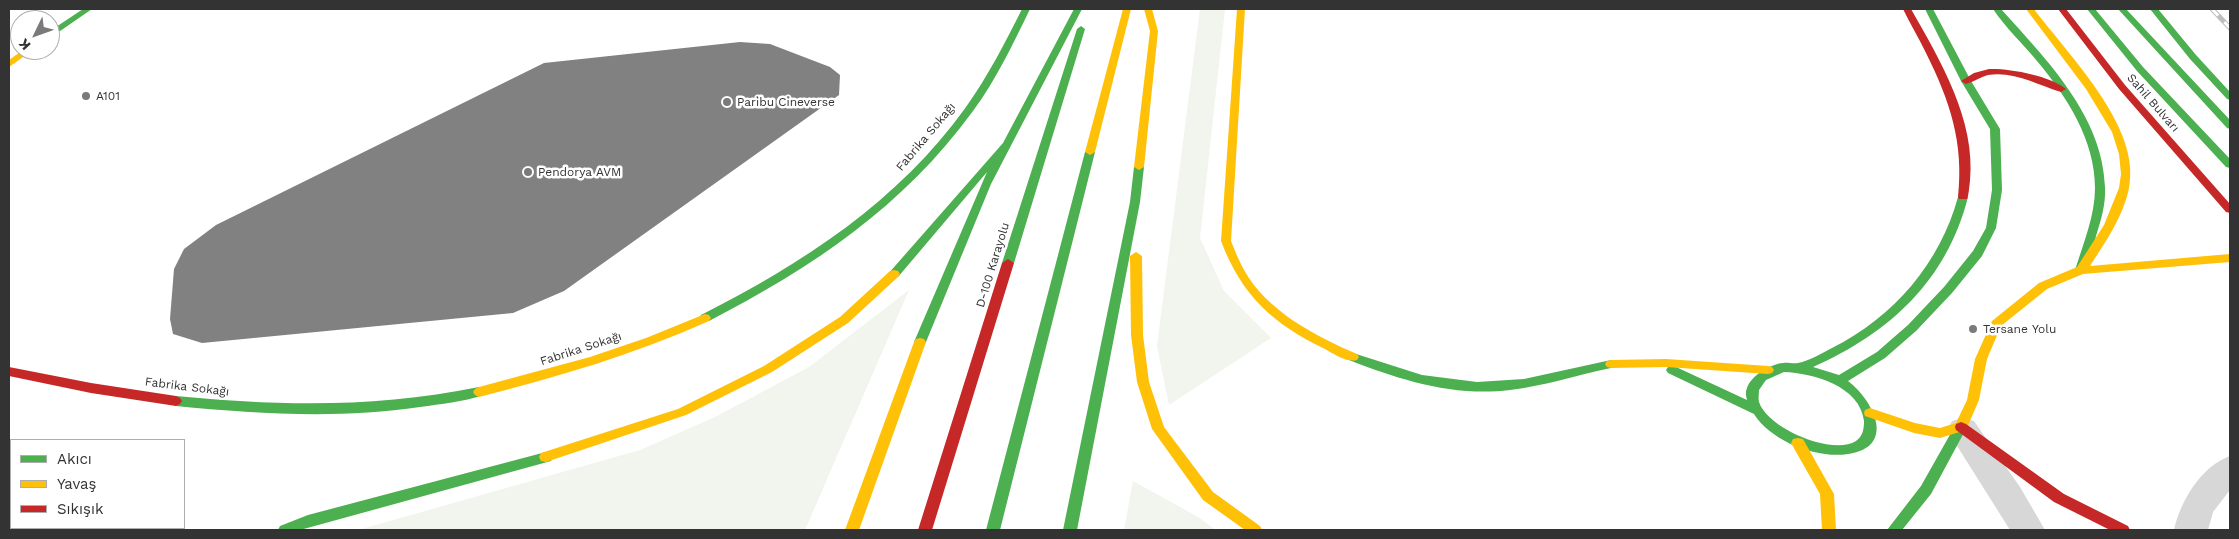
<!DOCTYPE html>
<html>
<head>
<meta charset="utf-8">
<style>
  body { margin:0 }
  #map { position:relative; width:2239px; height:539px; overflow:hidden; background:#fff; font-family:"Work Sans",sans-serif }
  canvas { display:block }
  .frame { position:absolute; inset:0; border:10px solid #333; pointer-events:none }
  .legend { position:absolute; left:10px; top:439px; width:175px; height:90px; box-sizing:border-box; background:#fff; border:1px solid #adadad; margin:0; padding:6px 9px; list-style:none; font-size:15px; color:#333 }
  .legend li { display:flex; align-items:center; gap:10px; height:25px }
  .legend b { width:25px; border:1px solid #adadad }
  .north { position:absolute; left:10px; top:10px; width:50px; height:50px; box-sizing:border-box; background:#fff; border:1px solid #adadad; border-radius:50%; rotate:228deg; font-size:14px; font-weight:700; line-height:20px; text-align:center; color:#333 }
  .north::after { content:''; display:block; margin:auto; width:18px; height:22px; background:#7a7a7a; clip-path:polygon(50% 0,100% 100%,50% 72%,0 100%) }
</style>
</head>
<body>
<div id="map">
<canvas width="2239" height="539"></canvas>
<div class="frame"></div>
<ul class="legend">
<li><b style="height:6px;background:#4caf50"></b>Akıcı</li>
<li><b style="height:6px;background:#ffc107"></b>Yavaş</li>
<li><b style="height:6px;background:#c62828"></b>Sıkışık</li>
</ul>
<div class="north">K</div>
</div>
<script>
const ctx = document.querySelector('canvas').getContext('2d');
ctx.lineJoin = 'round';
function paint(path, color) { ctx.fillStyle = color; ctx.fill(path, 'evenodd'); }
function strokePath(path, color, width, dash) { ctx.strokeStyle = color; ctx.lineWidth = width; ctx.lineCap = dash ? 'butt' : 'round'; ctx.setLineDash(dash || []); ctx.stroke(path); }
function drawText(font, color, halo, rows, align = 'center') {
  ctx.font = font + ' "Work Sans",sans-serif'; ctx.lineWidth = 5; ctx.setLineDash([]); ctx.textBaseline = 'middle'; ctx.strokeStyle = halo; ctx.fillStyle = color; for (const [text, x, y, turn = 0] of rows) {
    ctx.save(); ctx.translate(x, y); ctx.rotate((+turn || 0) * Math.PI / 180); ctx.textAlign = isNaN(turn) ? turn : align; if (halo) ctx.strokeText(text, 0, 0); ctx.fillText(text, 0, 0); ctx.restore();
  }
}
paint(new Path2D(`
  M1200 9H1225L1200 238 1224 291 1271 338 1169 405 1157 346Z
  M909 290 805 530H358L640 450 715 417 809 367Z
  M1133 481 1198 517 1216 530H1124Z`), '#f1f5ed');
paint(new Path2D(`
  M740 42 770 44 830 67 840 75 839 95 564 291 513 313 202 343 173 334 170 319 174 269 184 249 216 225 544 63Z`), '#818181');
paint(new Path2D(`
  M1963 418 1974 421 2020 487 2045 530H2010L1947 430 1952 421Z
  M2230 456V490L2213 512 2208 530H2174C2180 502 2201 466 2230 456Z`), '#d7d7d7');
paint(new Path2D(`
  M83 9H92L50 38V31Z
  M1022 9H1030C1013 44 996 80 973 111 903 207 813 267 709 321H701L699 318 701 315C802 264 899 201 966 107 988 76 1005 43 1022 9Z
  M1074 9H1082L991 184 926 342 924 345H916L914 342 987 172 898 277H890L888 274 1003 143Z
  M1925 9H1933L1971 81 2000 129 2002 190 1996 228 1982 256 1952 293 1916 331 1885 358 1848 381C1874 401 1897 447 1848 454 1816 459 1771 441 1754 414L1668 373 1666 370 1668 367H1676L1747 400C1746 396 1745 392 1747 388 1751 376 1770 364 1783 363 1787 362 1793 364 1798 363 1809 361 1822 353 1832 348 1894 317 1940 263 1958 197L1959 195H1967L1968 197C1947 280 1890 333 1813 367L1839 375 1877 352 1908 325 1944 287 1973 251 1986 228 1992 190 1990 129 1961 81ZM1784 372C1813 373 1860 386 1864 421 1864 429 1863 436 1856 441 1832 456 1767 428 1759 402 1758 398 1759 394 1759 390L1766 380Z
  M1993 9H2001C2046 59 2103 116 2105 187 2106 204 2101 220 2096 236 2093 248 2091 262 2085 273L2081 274 2075 270C2083 244 2095 216 2095 188 2095 140 2067 97 2037 61 2023 44 2005 27 1993 9Z
  M2087 9H2095L2143 67 2230 159V168L2226 167 2137 71Z
  M2118 9H2126L2230 120V129L2227 128Z
  M2150 9H2158L2196 55 2230 92V100L2227 99 2190 59Z
  M1081 26 1085 29 1014 263 1008 267 1004 266 1002 263 1077 29Z
  M1090 149 1095 152 1000 530H986L1085 152Z
  M1139 164 1144 167 1140 202 1077 530H1063L1130 202 1134 167Z
  M1353 353 1422 375 1477 382 1524 379 1611 360 1615 361 1617 364 1615 367 1611 368C1577 375 1544 386 1510 390 1454 397 1400 380 1349 360L1347 357 1349 354Z
  M479 387 483 389 485 392 483 395C463 402 441 404 420 407 339 419 257 414 176 406L172 404 170 401 172 398 176 396C280 406 376 408 479 387Z
  M1961 422 1966 424 1967 427 1931 494 1902 530H1887L1921 486 1956 424Z
  M546 452 551 453 553 457 551 461 300 530H278L280 526 308 515Z`), '#4caf50');
paint(new Path2D(`
  M1123 9H1131L1095 152 1090 155 1085 152Z
  M1144 9H1152L1158 31 1144 167 1139 170 1134 167 1150 31Z
  M1237 9H1245L1231 241C1235 251 1239 261 1244 270 1267 311 1315 336 1357 354L1359 357 1357 360C1347 363 1334 354 1325 349 1273 324 1242 296 1221 241Z
  M2026 9H2034C2068 55 2142 127 2129 188 2123 217 2106 241 2090 266L2230 254V262L2083 274 2047 289 2001 326 1987 359 1979 400 1966 430 1940 438 1914 433 1865 416 1864 413 1865 410 1870 408 1915 423 1940 428 1956 423 1967 400 1975 359 1992 321 2039 283 2077 267 2104 225 2119 188 2121 174 2119 154 2112 132 2086 89Z
  M23 50H33L9 67V60Z
  M1136 252 1142 256 1143 335 1149 382 1164 427 1213 492 1260 526 1262 530H1245L1203 500 1152 429 1137 382 1131 335 1130 256Z
  M894 270 898 271 900 274 898 277 848 323 772 372 686 415 546 462 541 461 539 457 541 453 678 409 764 366 840 317 890 271Z
  M705 314 709 315 711 318 709 321C635 354 558 377 479 397L475 395 473 392 475 389 479 387 590 357 646 338Z
  M920 338 924 339 926 342 859 530H845L914 342 916 339Z
  M1666 359 1768 366 1772 367 1774 370 1772 373 1768 374 1666 367 1611 368 1607 367 1605 364 1607 361 1611 360Z
  M1798 438 1803 439 1834 494 1836 530H1822L1820 494 1791 443 1793 439Z`), '#ffc107');
paint(new Path2D(`
  M1903 9H1911C1940 60 1976 120 1970 181 1969 187 1969 194 1967 199H1959L1958 197C1964 143 1950 101 1926 53 1919 38 1910 24 1903 9Z
  M2058 9H2066L2125 85 2230 204V213L2226 212 2119 89Z
  M1989 69C2009 68 2051 76 2066 89L2061 92C2037 85 2015 71 1988 75 1980 77 1974 82 1966 84L1961 81 1974 73Z
  M1008 259 1014 263 932 530H918L1002 263Z
  M9 367 91 383 176 396 180 398 182 401 180 404 176 406 91 393 9 376Z
  M1961 422 1966 424 2064 494 2128 526 2130 530H2110L2054 502 1956 430 1955 427 1956 424Z`), '#c62828');
const rail = new Path2D(`
  M2212 9 2230 28`);
strokePath(rail, '#bebebe', 5);
strokePath(rail, '#fff', 3, [9]);
for (const [x, y, r, color] of [
  [86,96,5,"#7a7a7a"],
  [727,102,5,"#7a7a7a"],
  [528,172,5,"#7a7a7a"],
  [1973,329,5,"#7a7a7a"]
]) { const dot = new Path2D(); dot.arc(x, y, r, 0, 2 * Math.PI); ctx.fillStyle = color; ctx.fill(dot); strokePath(dot, '#fff', 2); }
drawText('12px', '#333', '#fff', [
  ["A101",96,96],
  ["Paribu Cineverse",737,102],
  ["Pendorya AVM",538,172],
  ["Tersane Yolu",1983,329]
], 'left');
drawText('12px', '#333', '#fff', [
  ["Sahil Bulvarı",2153,103,49],
  ["Fabrika Sokağı",926,137,-50],
  ["D-100 Karayolu",993,265,-73],
  ["Fabrika Sokağı",581,349,-18],
  ["Fabrika Sokağı",187,387,7]
]);
</script>
</body>
</html>
